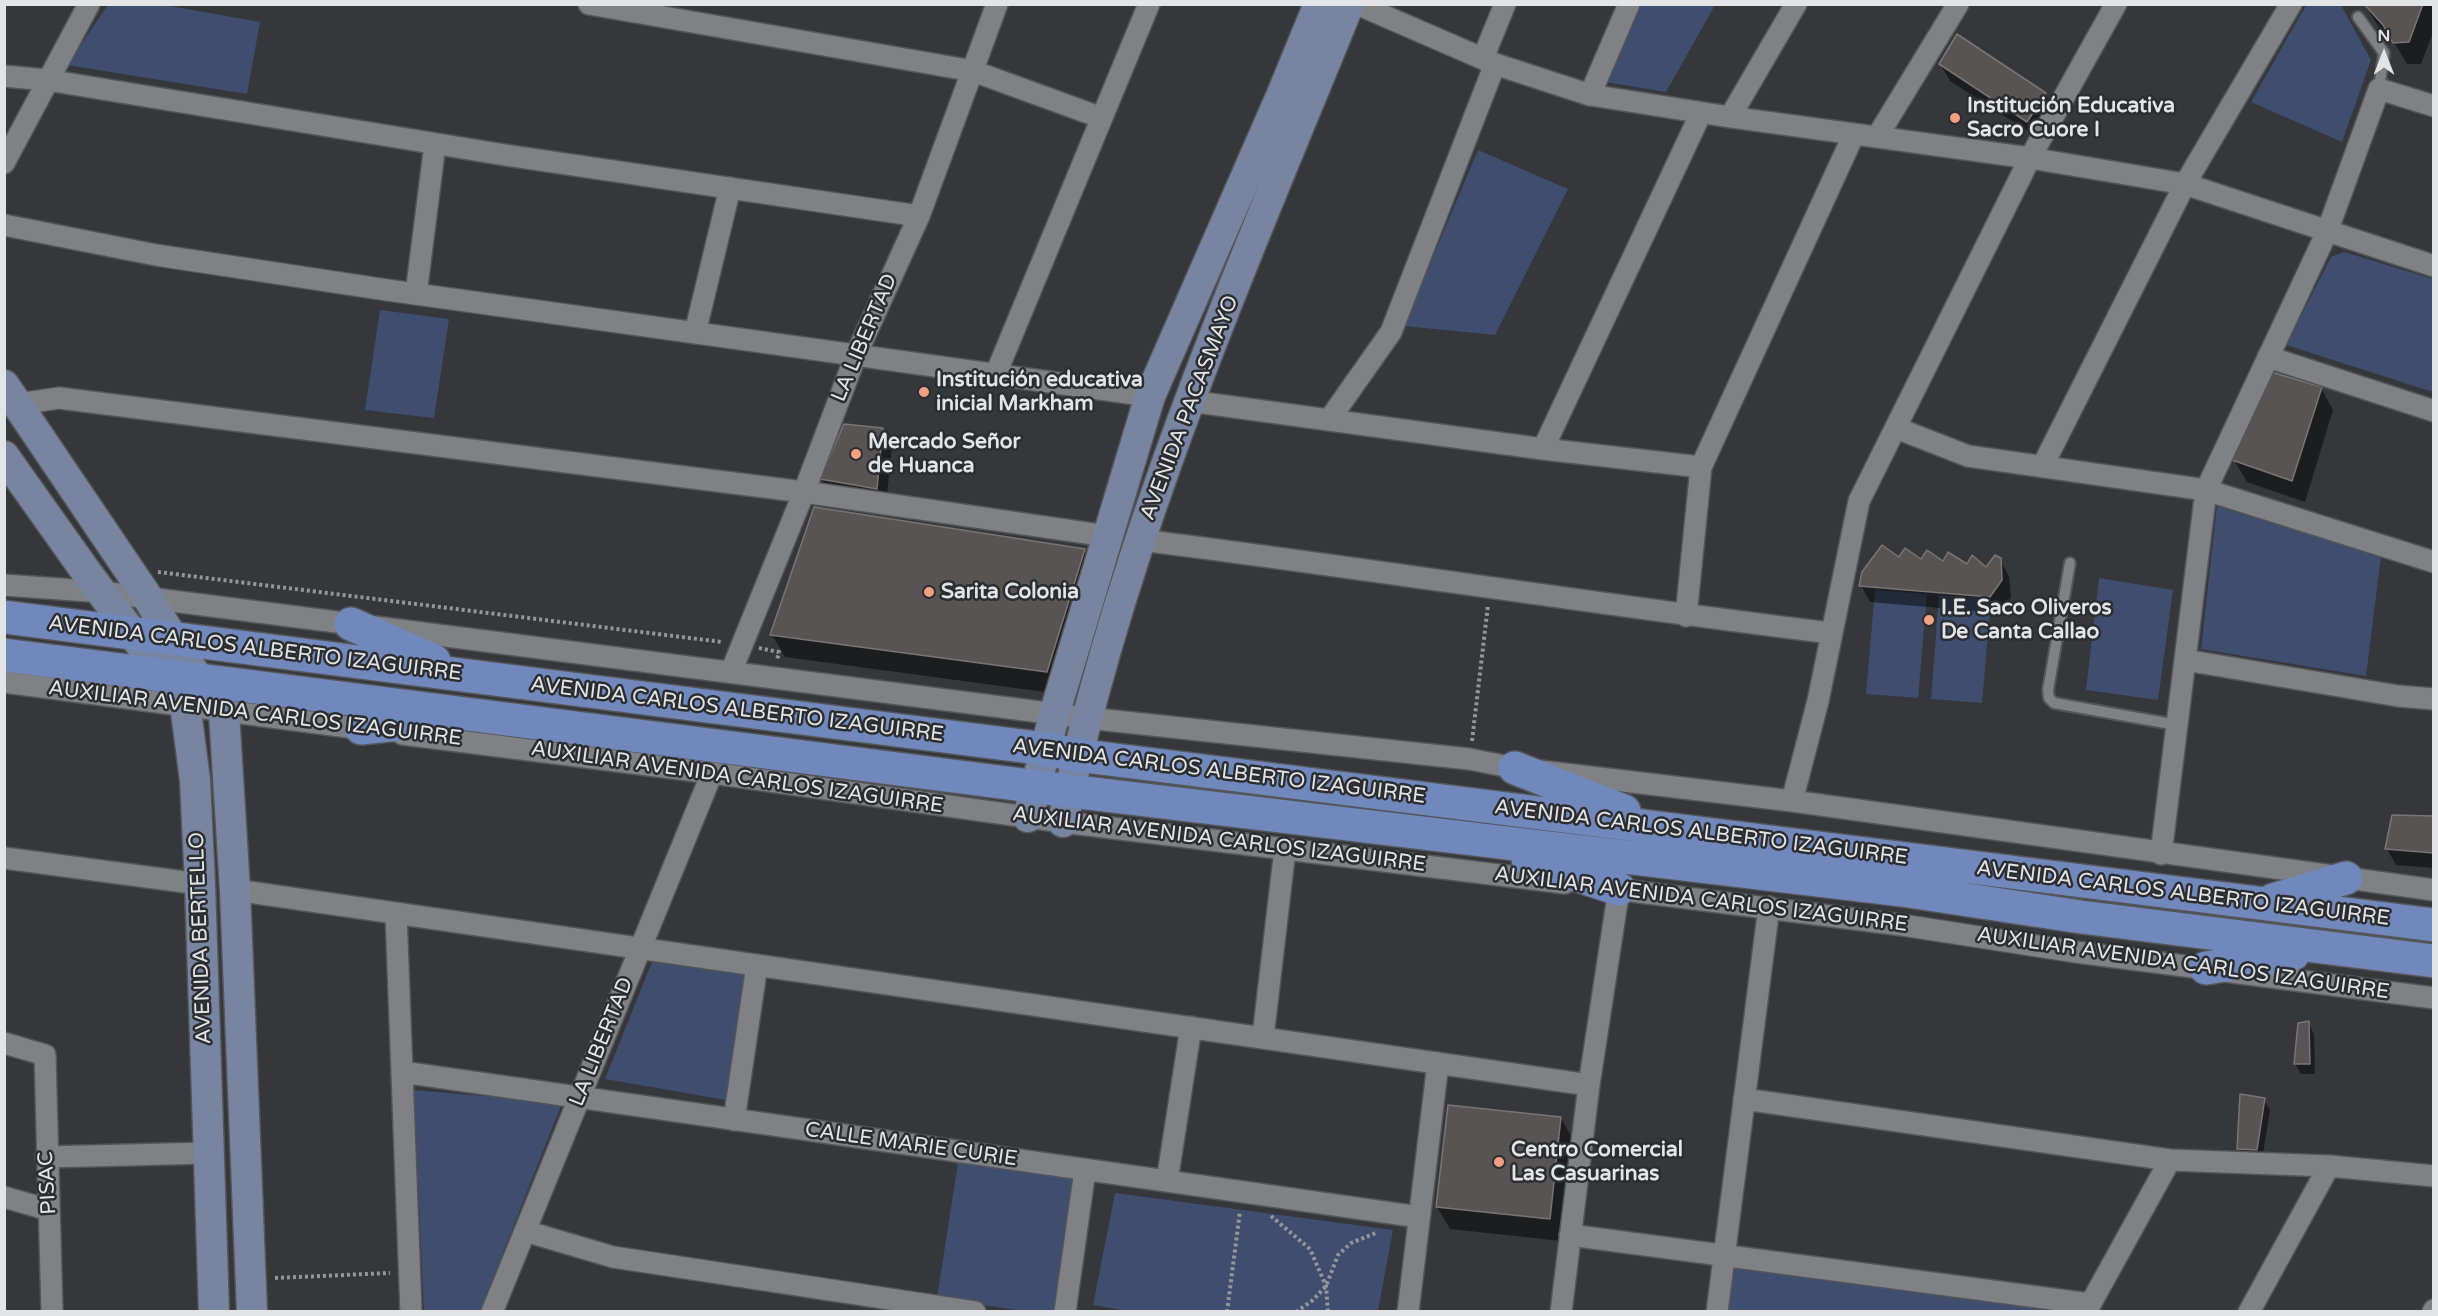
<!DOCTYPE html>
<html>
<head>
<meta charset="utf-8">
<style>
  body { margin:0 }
  #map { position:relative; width:2438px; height:1316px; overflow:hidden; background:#35373a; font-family:"Varela Round",sans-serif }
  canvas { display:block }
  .frame { position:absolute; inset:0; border:6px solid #e3e4e6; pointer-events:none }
  .north { position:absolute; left:2354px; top:24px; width:60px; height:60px; -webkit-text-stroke:4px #2b2d30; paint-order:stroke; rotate:0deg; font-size:16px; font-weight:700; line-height:24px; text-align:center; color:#e3e4e6 }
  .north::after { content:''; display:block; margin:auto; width:21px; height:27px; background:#e3e4e6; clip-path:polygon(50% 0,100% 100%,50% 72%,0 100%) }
</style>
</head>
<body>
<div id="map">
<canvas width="2438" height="1316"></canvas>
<div class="frame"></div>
<div class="north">N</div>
</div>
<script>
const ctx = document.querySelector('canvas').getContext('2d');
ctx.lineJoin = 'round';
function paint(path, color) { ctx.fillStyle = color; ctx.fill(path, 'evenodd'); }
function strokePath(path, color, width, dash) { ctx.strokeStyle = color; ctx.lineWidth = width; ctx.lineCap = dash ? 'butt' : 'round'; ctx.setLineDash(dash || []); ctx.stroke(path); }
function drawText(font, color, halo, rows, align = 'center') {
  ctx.font = font + ' "Varela Round",sans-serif'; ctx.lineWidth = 5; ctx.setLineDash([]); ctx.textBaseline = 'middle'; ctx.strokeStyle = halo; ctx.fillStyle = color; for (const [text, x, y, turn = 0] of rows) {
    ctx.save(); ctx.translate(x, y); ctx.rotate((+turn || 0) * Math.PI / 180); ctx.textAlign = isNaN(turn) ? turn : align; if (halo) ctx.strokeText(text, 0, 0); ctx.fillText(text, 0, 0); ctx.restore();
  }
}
paint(new Path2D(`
  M108 5H164L260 22 247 94 67 65Z
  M1639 5H1715L1666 92 1606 82Z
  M2306 5H2341L2371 60 2342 142 2251 102Z
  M1478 150 1568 189 1495 335 1404 326Z
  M2344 252 2433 279V392L2286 345 2331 257Z
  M380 310 449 319 434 418 365 410Z
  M2217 506 2381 556 2366 676 2201 649Z
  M2099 578 2173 590 2158 700 2086 690Z
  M1875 590 1927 594 1918 698 1866 694Z
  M1939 595 1991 599 1982 703 1931 699Z
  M652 962 752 976 732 1101 605 1079Z
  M414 1090 562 1103 480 1311H424Z
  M959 1156 1076 1173 1058 1311H1023L937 1298Z
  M1115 1193 1393 1230 1378 1311 1133 1312 1093 1305Z
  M1731 1266 2068 1312H1726Z`), '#3f4e6f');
paint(new Path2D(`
  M2364 4H2434V30L2421 64H2407L2397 47 2377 24Z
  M1940 64 2045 94 2055 111 2037 137 1950 81Z
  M2321 388 2333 410 2305 502 2247 482 2234 460Z
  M845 425 883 430 892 446 886 505 831 496 821 479Z
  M1084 550 1097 572 1060 694 785 657 772 635Z
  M1900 559 1986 569 1999 559 2009 576 2011 597 1999 613 1870 602 1861 585Z
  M2434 817V868L2396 865 2387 849Z
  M2308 1023 2314 1034 2315 1074H2301L2295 1064Z
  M2264 1100 2270 1110 2262 1160 2245 1159 2238 1148Z
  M1561 1118 1573 1140 1562 1241 1450 1229 1437 1207Z`), '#0007');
const building = new Path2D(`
  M2364 4H2423L2409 42 2393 43 2383 25Z
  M1957 34 2046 93 2027 122 1939 64Z
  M2271 372 2322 387 2292 481 2232 460Z
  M844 424 883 428 877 489 820 479Z
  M814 507 1085 549 1047 672 770 635Z
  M1882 545 1899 557 1905 548 1921 559 1927 550 1943 561 1948 552 1967 564 1972 555 1986 567 1995 555 2001 558 2002 580 1990 597 1859 586 1862 572Z
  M2392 815 2434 816V853L2385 849Z
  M2309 1021 2310 1064H2294L2298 1023Z
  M2240 1094 2265 1098 2257 1150 2237 1149Z
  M1448 1105 1561 1117 1550 1219 1436 1207Z`);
paint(building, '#585453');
strokePath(building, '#797574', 1.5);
const lane = new Path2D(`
  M2358 17 2384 53 2379 89
  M2070 563 2048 690 2049 698 2054 703 2177 725`);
const street = new Path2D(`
  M589 4 973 71 1102 118
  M1357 4 1495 64 1590 95 1730 117 2030 158 2185 184 2434 266
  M1483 58 1505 4
  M4 76 47 80 505 155 919 216
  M1590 95 1629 4
  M1730 117 1796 4
  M1877 137 1958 4
  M4 163 89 4
  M4 225 156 255 387 290 1150 396
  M416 294 435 144
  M695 333 730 188
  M2268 357 2434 411
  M995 376 1149 4
  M1189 401 1543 449 1701 467
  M18 404 59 398 804 492 1107 536
  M1329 420 1391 332 1495 64
  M1896 428 1968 456 2206 490 2434 562
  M1543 449 1701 113
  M2042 467 2185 184 2291 4
  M1141 540C1371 569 1600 605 1830 633
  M4 585 102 592 1087 718 1469 759 1515 768 1792 801 2434 890
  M1686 616 1701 467 1854 134
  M2185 660 2398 696 2434 699
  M731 672 804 492 856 355 919 216 997 4
  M4 682 371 730
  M402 734 712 773 1063 822 1565 883
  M1792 801 1818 701 1859 501 2030 158 2116 4
  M2161 854 2206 490 2327 232 2379 89 2434 106
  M4 858 200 884
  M1607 888 1902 925 2076 952 2434 998
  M235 890 1589 1085
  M396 913 411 1312
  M1263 1037 1285 849
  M4 1043 45 1055 52 1312
  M402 1072 1419 1217
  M1744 1099 2170 1160 2329 1166 2434 1176
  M734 1120 757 965
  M46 1157 207 1153
  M1167 1181 1191 1027
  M4 1197 49 1210
  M525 1231 613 1257 975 1312
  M1570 1235 2090 1304
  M492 1312 712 773
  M1065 1312 1085 1170
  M1408 1312 1438 1063
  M1561 1312 1589 1085 1619 889
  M1717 1312 1769 907
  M2086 1312 2170 1160
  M2249 1312 2329 1166
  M2433 1312 2434 1310`);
const secondary = new Path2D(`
  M4 385 148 598 198 679 224 712 235 890 252 1312
  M4 456 87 573 185 704 195 780 200 884 214 1312
  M1028 817 1055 712 1150 396 1282 94 1319 4
  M1063 822C1121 540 1241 270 1349 4`);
const primary = new Path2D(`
  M4 617 1046 749 1076 755 2434 925
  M351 624 434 661
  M4 655 1070 791 1902 890 2081 917 2434 961
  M361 728 428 721
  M1515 768 1624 811
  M1528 859 1619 889
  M2273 900 2346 878
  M2206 968 2293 954`);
strokePath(lane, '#545558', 14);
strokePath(street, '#545558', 24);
strokePath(secondary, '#545558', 33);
strokePath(primary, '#545558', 36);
strokePath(new Path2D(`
  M158 572 722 642
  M759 648 779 652 777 660
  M1472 741 1488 605
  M1271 1216 1310 1249 1326 1286 1328 1312
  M275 1278 390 1273
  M1227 1312 1240 1211
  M1296 1312 1313 1300 1326 1286 1338 1255 1351 1243 1378 1232`), '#949698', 4, [3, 3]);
strokePath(lane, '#7f8185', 10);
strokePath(street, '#7f8185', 21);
strokePath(secondary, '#7885a0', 30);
strokePath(primary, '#7188bc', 33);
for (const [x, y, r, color] of [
  [1955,118,6,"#f39f83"],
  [924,392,6,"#f39f83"],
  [856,454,6,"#f39f83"],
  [929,592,6,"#f39f83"],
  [1929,620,6,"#f39f83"],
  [1499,1162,6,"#f39f83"]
]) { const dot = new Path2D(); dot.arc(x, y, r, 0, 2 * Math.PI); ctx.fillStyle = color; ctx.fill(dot); strokePath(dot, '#2b2d30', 2); }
drawText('bold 21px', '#e3e4e6', '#2b2d30', [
  ["Institución Educativa",1967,106],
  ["Sacro Cuore I",1967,130],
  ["Institución educativa",936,380],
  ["inicial Markham",936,404],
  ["Mercado Señor",868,442],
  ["de Huanca",868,466],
  ["Sarita Colonia",941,592],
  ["I.E. Saco Oliveros",1941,608],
  ["De Canta Callao",1941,632],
  ["Centro Comercial",1511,1150],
  ["Las Casuarinas",1511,1174]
], 'left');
drawText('21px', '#e3e4e6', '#2b2d30', [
  ["LA LIBERTAD",865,338,-67],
  ["AVENIDA PACASMAYO",1190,408,-69],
  ["AVENIDA CARLOS ALBERTO IZAGUIRRE",255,649,7],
  ["AVENIDA CARLOS ALBERTO IZAGUIRRE",737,710,7],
  ["AUXILIAR AVENIDA CARLOS IZAGUIRRE",255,714,7],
  ["AVENIDA CARLOS ALBERTO IZAGUIRRE",1219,772,7],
  ["AUXILIAR AVENIDA CARLOS IZAGUIRRE",737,778,8],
  ["AVENIDA CARLOS ALBERTO IZAGUIRRE",1701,833,7],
  ["AUXILIAR AVENIDA CARLOS IZAGUIRRE",1219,840,7],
  ["AVENIDA CARLOS ALBERTO IZAGUIRRE",2183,894,7],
  ["AUXILIAR AVENIDA CARLOS IZAGUIRRE",1701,900,7],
  ["AVENIDA BERTELLO",201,938,-92],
  ["AUXILIAR AVENIDA CARLOS IZAGUIRRE",2183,964,8],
  ["LA LIBERTAD",602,1042,-68],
  ["CALLE MARIE CURIE",911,1145,8],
  ["PISAC",48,1183,-93]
]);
</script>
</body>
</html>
